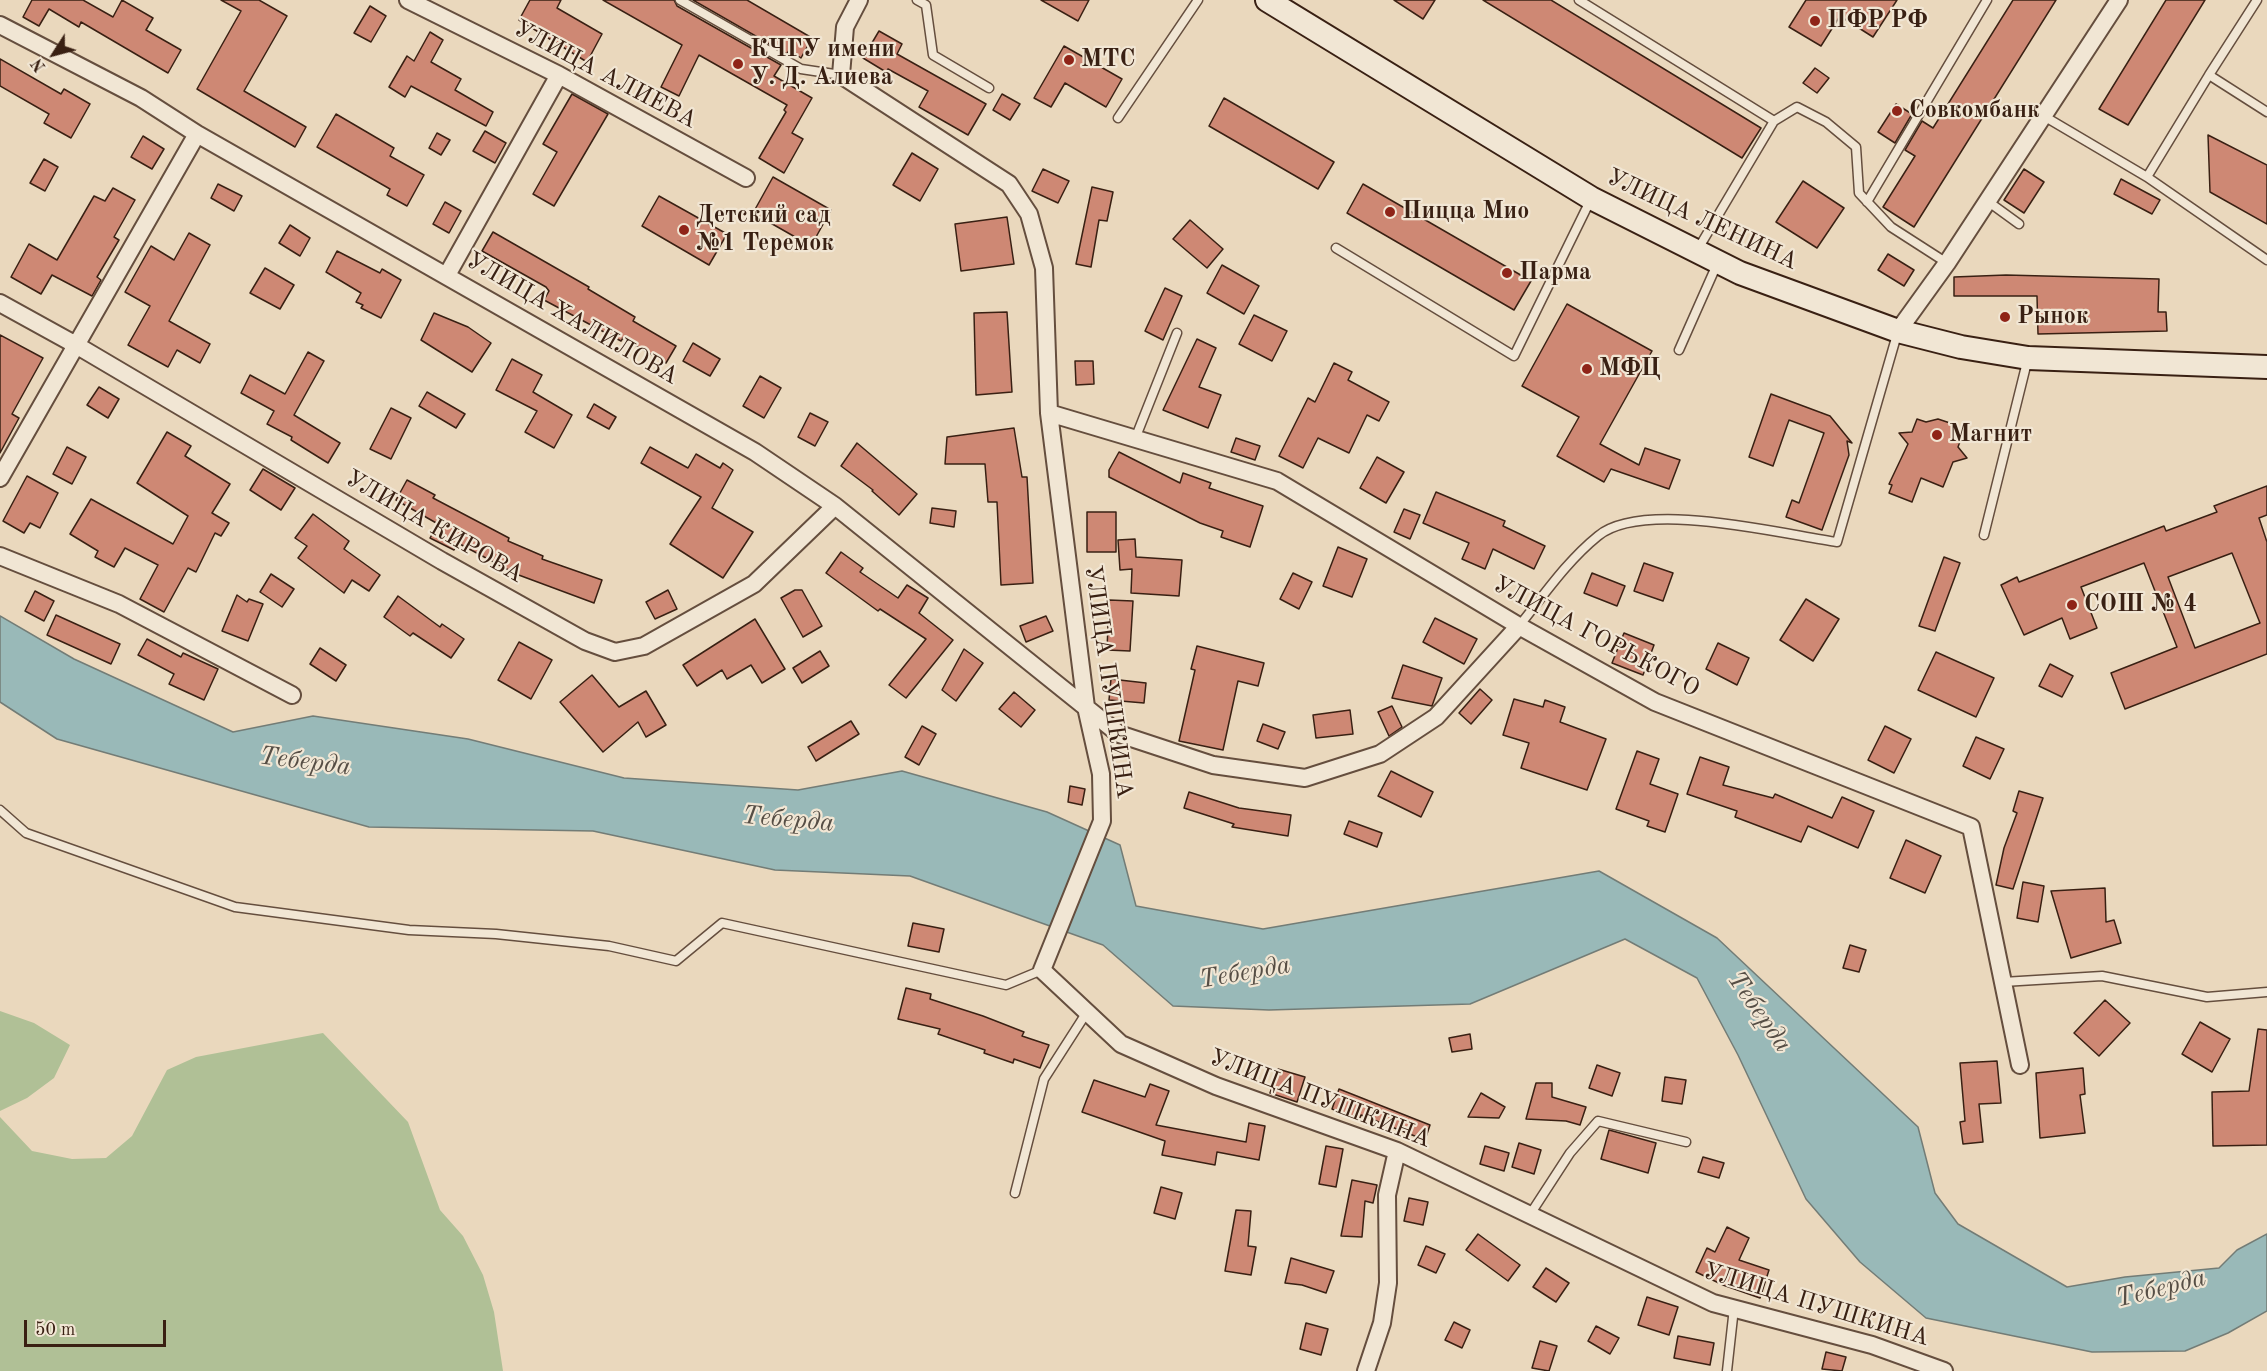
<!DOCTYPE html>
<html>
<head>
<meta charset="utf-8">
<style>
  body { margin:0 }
  #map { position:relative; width:2267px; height:1371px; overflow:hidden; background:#ead8bd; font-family:"Old Standard TT",serif }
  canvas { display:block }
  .north { position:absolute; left:24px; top:24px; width:60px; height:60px; -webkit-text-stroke:4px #f1e6d4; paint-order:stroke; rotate:234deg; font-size:16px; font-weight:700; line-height:24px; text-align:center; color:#392013 }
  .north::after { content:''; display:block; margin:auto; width:21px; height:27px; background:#392013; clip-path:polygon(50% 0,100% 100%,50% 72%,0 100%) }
  .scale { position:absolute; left:24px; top:1320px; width:142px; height:27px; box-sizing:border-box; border:3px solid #392013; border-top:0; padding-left:8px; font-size:18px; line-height:21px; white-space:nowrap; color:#392013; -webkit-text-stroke:4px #f1e6d4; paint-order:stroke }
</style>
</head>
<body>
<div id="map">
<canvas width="2267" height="1371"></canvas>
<div class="north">N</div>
<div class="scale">50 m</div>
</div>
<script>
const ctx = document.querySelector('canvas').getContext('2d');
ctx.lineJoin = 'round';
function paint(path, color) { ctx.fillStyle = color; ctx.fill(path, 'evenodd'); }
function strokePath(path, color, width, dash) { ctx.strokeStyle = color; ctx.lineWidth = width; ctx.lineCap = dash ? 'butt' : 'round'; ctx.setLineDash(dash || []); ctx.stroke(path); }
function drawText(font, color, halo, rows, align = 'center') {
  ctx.font = font + ' "Old Standard TT",serif'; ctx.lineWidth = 4.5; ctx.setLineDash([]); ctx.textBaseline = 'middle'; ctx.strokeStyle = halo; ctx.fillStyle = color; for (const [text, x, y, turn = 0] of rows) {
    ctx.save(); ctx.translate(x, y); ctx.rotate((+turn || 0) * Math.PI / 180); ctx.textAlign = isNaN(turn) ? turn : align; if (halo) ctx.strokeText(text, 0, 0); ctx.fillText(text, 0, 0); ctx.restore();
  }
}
paint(new Path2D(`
  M0 1011 34 1023 70 1045 54 1078 27 1098 0 1111Z
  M323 1033 408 1122 440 1210 463 1236 483 1275 494 1312 503 1371H0V1117L32 1151 72 1159 106 1158 132 1136 167 1070 196 1057Z`), '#b0c096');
const water = new Path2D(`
  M0 616 74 659 233 732 313 716 468 739 624 778 798 790 902 771 1047 812 1120 845 1136 906 1263 929 1599 871 1717 938 1918 1127 1935 1193 1958 1224 2067 1287 2125 1277 2219 1268 2237 1250 2267 1234V1311L2228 1333 2185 1351 2092 1352 1926 1318 1860 1262 1806 1199 1738 1055 1697 978 1625 939 1470 1004 1269 1010 1173 1006 1103 945 910 876 775 870 593 831 369 827 57 739 0 702Z`);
paint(water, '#99b9b8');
strokePath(water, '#737c76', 1.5);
const building = new Path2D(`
  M32 0H83L113 17 122 0 153 18 146 30 181 50 168 73 81 22 79 27 49 9 39 26 23 17Z
  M221 0H259L287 16 244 91 306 127 295 147 197 89 241 11Z
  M530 0H561L557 8 602 34 587 62 519 20Z
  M603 0H674L677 6 781 65 774 76 812 98 792 133 803 139 784 173 759 158 786 112 784 110 787 105 699 55 679 96 661 87 682 45Z
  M693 0H747L812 38 801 58 789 50 787 54Z
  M1041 0H1089L1078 21Z
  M1394 0H1435L1423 19Z
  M1483 0H1551L1761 128 1742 158Z
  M1806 0H1897L1873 37 1840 16 1821 46 1789 27Z
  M2013 0H2056L1914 227 1883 207 1915 156 1905 150 1922 121 1933 128Z
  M2166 0H2205L2128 125 2099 109Z
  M370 6 386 16 371 42 354 33Z
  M879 31 902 44 897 54 986 104 968 135 919 107 928 91 888 69 886 72 863 58Z
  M430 32 443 40 431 62 461 79 455 90 493 112 486 126 411 86 405 97 389 87 407 56 414 61Z
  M1064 46 1122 79 1106 107 1065 83 1051 107 1034 98Z
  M0 59 61 94 64 89 90 104 71 138 44 123 49 114 0 86Z
  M1815 68 1829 78 1817 93 1803 83Z
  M572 94 608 114 554 206 533 194 557 152 543 144Z
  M1002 94 1020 104 1010 120 993 110Z
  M1224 98 1334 162 1318 189 1209 126Z
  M1896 104 1912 114 1895 143 1878 132Z
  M336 114 394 148 390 156 424 175 407 206 387 195 390 189 317 147Z
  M485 131 506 143 495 163 473 151Z
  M437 133 450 140 441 155 429 148Z
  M2208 135 2267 165V224L2210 192Z
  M143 136 164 149 152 169 131 157Z
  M912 153 938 169 920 201 893 185Z
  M44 159 58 167 45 191 30 183Z
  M1043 169 1069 181 1058 203 1032 191Z
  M2024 169 2044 182 2024 213 2004 200Z
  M773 177 831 210 811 246 753 213Z
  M2121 179 2160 200 2152 214 2114 194Z
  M1803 181 1844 208 1817 248 1776 222Z
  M218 184 242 196 234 211 211 198Z
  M1363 184 1531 281 1514 310 1347 213Z
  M1092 187 1113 192 1107 221 1099 220 1091 267 1076 264Z
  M113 188 135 200 114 237 119 240 97 277 101 280 92 296 52 275 41 294 11 277 29 244 57 260 94 196 105 201Z
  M659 196 727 234 709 265 642 226Z
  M445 202 461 211 449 233 433 224Z
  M1007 217 1014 264 961 271 955 224Z
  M1190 220 1223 249 1207 268 1173 239Z
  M290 225 310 238 300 256 279 243Z
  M493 232 589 287 588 289 635 317 633 321 676 346 666 363 623 338 621 341 544 300 549 291 546 287 482 251Z
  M189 233 210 245 169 321 210 344 200 363 177 350 168 367 128 345 150 306 125 292 151 246 174 260Z
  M337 251 380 273 382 269 401 280 381 318 361 308 363 305 356 302 361 293 326 272Z
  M1888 254 1914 270 1904 286 1878 270Z
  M1222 265 1259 286 1244 314 1207 293Z
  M265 268 294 285 280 309 250 293Z
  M2006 275 2159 279 2158 312H2166L2167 331 2038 334 2037 296H1954V277Z
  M1165 288 1182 296 1163 340 1145 331Z
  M1567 304 1652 351 1600 444 1639 465 1645 448 1680 460 1669 489 1611 469 1604 482 1557 456 1579 417 1522 386Z
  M1007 312 1012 392 976 395 974 313Z
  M434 313 468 327 491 343 472 372 421 340Z
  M1254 315 1287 331 1272 361 1239 344Z
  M0 335 43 358 12 414 19 418 0 453Z
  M1197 339 1216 348 1199 387 1221 395 1208 428 1163 410Z
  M693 343 720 359 710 376 683 361Z
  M308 352 324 361 294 415 340 443 328 463 291 440 292 437 267 424 274 411 241 393 250 375 285 394Z
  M512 359 542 375 533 392 572 415 554 448 525 432 537 411 496 390Z
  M1075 361H1093L1094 384 1076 385Z
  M1334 363 1352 372 1348 380 1389 402 1379 421 1367 415 1349 453 1318 438 1303 468 1279 456 1308 398 1315 402Z
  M760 376 781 388 764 418 743 406Z
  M99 387 119 399 108 418 87 405Z
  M427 392 465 414 456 428 419 406Z
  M1771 394 1830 416 1852 443 1847 441 1849 455 1822 530 1786 517 1792 500 1799 503 1824 433 1789 420 1773 466 1749 457Z
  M594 404 616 417 609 429 587 417Z
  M391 408 411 418 391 459 370 449Z
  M810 413 828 422 815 446 798 437Z
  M1917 419 1926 422 1938 419 1950 423 1956 434 1962 436 1958 447 1967 458 1953 462 1943 487 1921 478 1912 502 1889 493 1892 485 1889 484 1908 444 1899 433 1912 432Z
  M1014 428 1022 477H1027L1033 583 1001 585 997 502H988L985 464H945L947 437Z
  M167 432 191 446 185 456 230 484 212 513 229 523 221 536 215 533 196 572 188 568 164 612 140 599 158 565 125 548 114 567 95 557 98 551 70 534 91 499 173 544 188 516 137 483Z
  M1236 438 1260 446 1255 460 1231 452Z
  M857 443 917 494 899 515 872 491 873 490 841 466Z
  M67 447 86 457 72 484 53 474Z
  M650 447 688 468 696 454 720 468 723 463 733 470 712 508 753 532 723 578 670 544 701 497 641 463Z
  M1119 452 1180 483 1183 473 1211 483 1209 488 1263 506 1250 547 1221 537 1223 531 1200 523 1109 477V470Z
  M1377 457 1404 472 1386 503 1360 488Z
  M263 469 295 488 281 510 250 490Z
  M27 476 58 493 40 528 30 523 24 533 3 521Z
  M407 480 435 495 433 498 509 538 508 541 543 556 542 559 602 580 594 603 516 574 458 543 454 550 430 538 438 524 396 500Z
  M2267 486V515L2259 518 2267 542V654L2125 709 2111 673 2177 647 2144 563 2081 587 2097 628 2070 639 2062 618 2024 635 2001 585 2017 577 2019 582 2164 526 2166 531 2217 512 2214 506ZM2232 553 2260 623 2195 648 2168 577Z
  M1436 492 1505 521 1503 526 1545 546 1534 569 1493 549 1485 569 1462 559 1469 543 1423 523Z
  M932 508 956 511 954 527 930 523Z
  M1404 509 1420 515 1410 539 1394 532Z
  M1087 512H1116V552H1087Z
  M313 514 349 541 344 549 380 575 369 591 352 580 344 593 298 558 307 546 295 538Z
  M1135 539 1136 557 1182 560 1179 596 1131 593 1132 569 1120 570 1118 540Z
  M1338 547 1367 559 1352 597 1323 586Z
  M841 552 863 568 860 572 898 598 907 585 928 598 919 613 953 640 906 698 889 685 926 639 880 609 878 611 826 573Z
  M1944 557 1960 563 1935 631 1919 626Z
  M1644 563 1673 573 1663 601 1634 591Z
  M1293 573 1312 582 1299 609 1280 599Z
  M1592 573 1625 586 1617 606 1584 593Z
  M271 574 294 589 282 607 260 592Z
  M668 590 677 609 655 619 646 602Z
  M795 590H802L822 626 803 637 781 598Z
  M35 591 54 601 44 621 25 611Z
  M237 595 247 602 249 599 263 604 248 641 222 631Z
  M398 596 440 627 442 624 464 639 451 658 413 633 410 636 384 617Z
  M1806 599 1839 619 1813 661 1780 640Z
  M1109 600 1133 601 1130 651 1107 650Z
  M56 615 120 644 111 664 47 635Z
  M1046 616 1053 631 1026 642 1020 626Z
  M1435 618 1477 639 1464 664 1423 642Z
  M755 619 785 669 762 683 751 665 727 679 722 670 697 686 683 665Z
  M1624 633 1654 645 1643 675 1612 663Z
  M147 639 181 657 183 653 218 669 204 700 169 684 174 674 138 655Z
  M519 642 552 660 531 699 498 680Z
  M1718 643 1749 658 1737 685 1706 669Z
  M1197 646 1264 663 1258 686 1238 681 1223 750 1179 741 1195 670 1191 669Z
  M320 648 346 665 336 681 310 664Z
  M964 649 983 663 956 701 942 690Z
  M820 651 829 666 802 683 793 668Z
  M1936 652 1994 678 1976 717 1918 690Z
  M2050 664 2073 676 2062 697 2039 686Z
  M1403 665 1442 678 1432 706 1392 698Z
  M592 675 619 707 646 691 666 725 646 737 638 722 603 752 560 702Z
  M1111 679 1146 683 1144 703 1109 700Z
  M1480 689 1492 700 1471 724 1459 713Z
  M1014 692 1035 710 1021 727 999 709Z
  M1514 699 1543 707 1545 700 1565 707 1560 722 1606 739 1587 790 1521 768 1529 743 1503 735Z
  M1392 706 1402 727 1389 736 1378 712Z
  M1350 710 1353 734 1316 738 1313 715Z
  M851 721 859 734 816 761 808 747Z
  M1263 724 1285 732 1278 749 1257 741Z
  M922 726 936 734 919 765 905 757Z
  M1885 726 1911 739 1894 773 1868 760Z
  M1976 737 2004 749 1990 779 1963 766Z
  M1637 751 1659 759 1650 784 1678 794 1665 832 1647 826 1649 821 1616 809Z
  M1700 757 1729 767 1723 785 1773 798 1775 794 1832 818 1842 797 1874 811 1858 848 1808 826 1801 842 1735 817 1737 811 1687 794Z
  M1391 771 1433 792 1421 817 1378 796Z
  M1070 786 1085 789 1082 805 1068 802Z
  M2019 791 2043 798 2013 889 1996 885 2004 848 2017 813 2013 811Z
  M1189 792 1239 808 1291 815 1288 836 1232 827 1234 824 1184 808Z
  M1349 821 1382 833 1377 847 1344 834Z
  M1906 840 1941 856 1925 893 1890 878Z
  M2023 882 2044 886 2038 922 2017 918Z
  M2105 888 2106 922 2114 920 2121 943 2071 958 2051 891Z
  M913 923 944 929 939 952 908 946Z
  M1850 945 1866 950 1859 972 1843 968Z
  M906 988 931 994 930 999 983 1016 1024 1032 1022 1036 1049 1045 1040 1068 1014 1059 1013 1063 984 1053 985 1050 938 1034 940 1029 898 1019Z
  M2105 1000 2130 1023 2099 1056 2074 1033Z
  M2200 1022 2230 1039 2212 1072 2182 1054Z
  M2258 1029 2267 1030V1145L2213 1146 2212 1092 2249 1091Z
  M1470 1034 1472 1049 1452 1052 1449 1038Z
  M1997 1061 2001 1103 1979 1104 1983 1142 1963 1144 1960 1122 1965 1121 1960 1063Z
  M1597 1065 1620 1073 1612 1096 1589 1088Z
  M2083 1068 2085 1094 2080 1095 2085 1133 2040 1138 2036 1073Z
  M1278 1069 1305 1077 1297 1102 1270 1093Z
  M1665 1077 1686 1080 1682 1104 1662 1101Z
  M1094 1080 1145 1097 1150 1084 1169 1091 1156 1125 1246 1142 1249 1123 1265 1126 1259 1160 1217 1152 1215 1165 1162 1155 1165 1141 1082 1112Z
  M1536 1083H1552V1097L1586 1107 1580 1125 1566 1121 1526 1119Z
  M1339 1089 1430 1125 1425 1140 1361 1115 1359 1120 1332 1109Z
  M1481 1093 1505 1107 1499 1118 1468 1117Z
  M1609 1130 1656 1143 1648 1173 1601 1159Z
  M1519 1143 1541 1150 1534 1174 1512 1167Z
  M1326 1146 1343 1149 1336 1187 1319 1184Z
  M1485 1146 1509 1153 1504 1171 1480 1164Z
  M1703 1157 1724 1163 1719 1178 1698 1172Z
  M1352 1180 1377 1185 1373 1203 1365 1201 1362 1237 1341 1236Z
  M1161 1187 1182 1193 1175 1219 1154 1213Z
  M1409 1198 1428 1202 1423 1225 1404 1221Z
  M1236 1210 1251 1211 1248 1246 1256 1247 1251 1275 1225 1271Z
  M1727 1227 1749 1238 1739 1260 1769 1270 1760 1298 1723 1285 1696 1272 1707 1248 1715 1252Z
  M1478 1234 1520 1265 1508 1281 1466 1250Z
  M1426 1246 1445 1254 1436 1273 1418 1265Z
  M1291 1258 1334 1271 1326 1293 1302 1285 1285 1283Z
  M1546 1268 1569 1283 1556 1302 1533 1287Z
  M1647 1297 1678 1307 1669 1335 1638 1325Z
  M1454 1322 1470 1330 1462 1348 1445 1340Z
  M1306 1323 1328 1329 1321 1355 1300 1349Z
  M1596 1326 1619 1338 1610 1354 1588 1341Z
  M1678 1336 1714 1343 1710 1365 1674 1358Z
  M1540 1341 1557 1346 1549 1371 1532 1368Z
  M1826 1352 1846 1357 1842 1371 1822 1369Z`);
paint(building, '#ce8874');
strokePath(building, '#392013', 1.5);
const service = new Path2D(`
  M680 0 801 69 841 75
  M917 0 926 5 933 55 989 88
  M1579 0 1774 121
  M2209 75 2257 0
  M2042 115 2147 177 2267 260
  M1118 118 1198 0
  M2147 177 2209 75 2267 112
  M1986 200 2019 224
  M1867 202 1987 0
  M1336 248 1514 356 1591 199
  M1698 249 1774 121 1797 107 1826 122 1856 147 1859 193 1891 227 1947 263
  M1679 350 1718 262
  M1135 439 1177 333
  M1984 535 2028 358
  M1519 626C1544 595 1567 561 1598 536 1643 499 1781 534 1837 542L1898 331
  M0 810 26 833 235 907 409 930 496 934 609 946 676 961 722 923 1006 985 1042 970
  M2003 982 2102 976 2207 997 2267 992
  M1015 1193 1044 1079 1087 1012
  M1531 1213 1570 1153 1598 1121 1686 1142
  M1727 1371 1734 1308`);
const minor = new Path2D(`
  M408 0 559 75 746 178
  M859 0 845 27 841 75 1009 184 1029 214 1044 268 1049 413 1086 707 1101 774 1102 821 1042 970 1121 1044 1216 1086 1397 1151 1713 1303 1872 1345 1944 1371
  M0 25 141 98 197 134 755 452 835 506 1119 734 1213 765 1305 778 1380 754 1436 717 1519 626
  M447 275 559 75
  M0 303 76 345 442 561 585 641 615 652 644 646 754 584 835 506
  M1898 331 1947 263 2119 0
  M1049 413 1277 481 1519 626 1655 702 1971 827 2020 1065
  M0 478 197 134
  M0 556 119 604 292 695
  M1366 1371 1382 1323 1388 1283 1387 1195 1397 1151`);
const secondary = new Path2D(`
  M1267 0 1591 198 1740 273 1898 331 1961 347 2028 358 2267 367`);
strokePath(service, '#654e3e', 11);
strokePath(minor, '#654e3e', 20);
strokePath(secondary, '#392013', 26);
strokePath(service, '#f1e6d4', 8);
strokePath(minor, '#f1e6d4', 16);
strokePath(secondary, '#f1e6d4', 22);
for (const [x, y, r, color] of [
  [1815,21,6,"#8f2418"],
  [1069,60,6,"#8f2418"],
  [738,64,6,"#8f2418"],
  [1897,111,6,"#8f2418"],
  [1390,212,6,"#8f2418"],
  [684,230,6,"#8f2418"],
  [1507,273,6,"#8f2418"],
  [2005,317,6,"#8f2418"],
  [1587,369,6,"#8f2418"],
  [1937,435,6,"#8f2418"],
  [2072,605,6,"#8f2418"]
]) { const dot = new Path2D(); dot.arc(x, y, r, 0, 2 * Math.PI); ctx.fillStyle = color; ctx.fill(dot); strokePath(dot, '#f1e6d4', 2); }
drawText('bold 24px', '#392013', '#f1e6d4', [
  ["ПФР РФ",1827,21],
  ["КЧГУ имени",750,50],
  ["У. Д. Алиева",750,78],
  ["МТС",1081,60],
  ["Совкомбанк",1909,111],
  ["Пицца Мио",1402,212],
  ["Детский сад",696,216],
  ["№1 Теремок",696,244],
  ["Парма",1519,273],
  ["Рынок",2017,317],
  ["МФЦ",1599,369],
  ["Магнит",1949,435],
  ["СОШ № 4",2084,605]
], 'left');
drawText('24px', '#392013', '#f1e6d4', [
  ["УЛИЦА АЛИЕВА",605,75,28],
  ["УЛИЦА ЛЕНИНА",1702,220,25],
  ["УЛИЦА ХАЛИЛОВА",572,319,30],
  ["УЛИЦА КИРОВА",434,527,30],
  ["УЛИЦА ГОРЬКОГО",1596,637,28],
  ["УЛИЦА ПУШКИНА",1108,682,82],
  ["УЛИЦА ПУШКИНА",1320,1099,21],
  ["УЛИЦА ПУШКИНА",1816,1305,17]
]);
drawText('italic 26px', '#564e45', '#f1e6d4', [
  ["Теберда",305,762,7],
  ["Теберда",788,820,5],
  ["Теберда",1245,973,-10],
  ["Теберда",1759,1012,55],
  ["Теберда",2161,1289,-14]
]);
</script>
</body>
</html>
